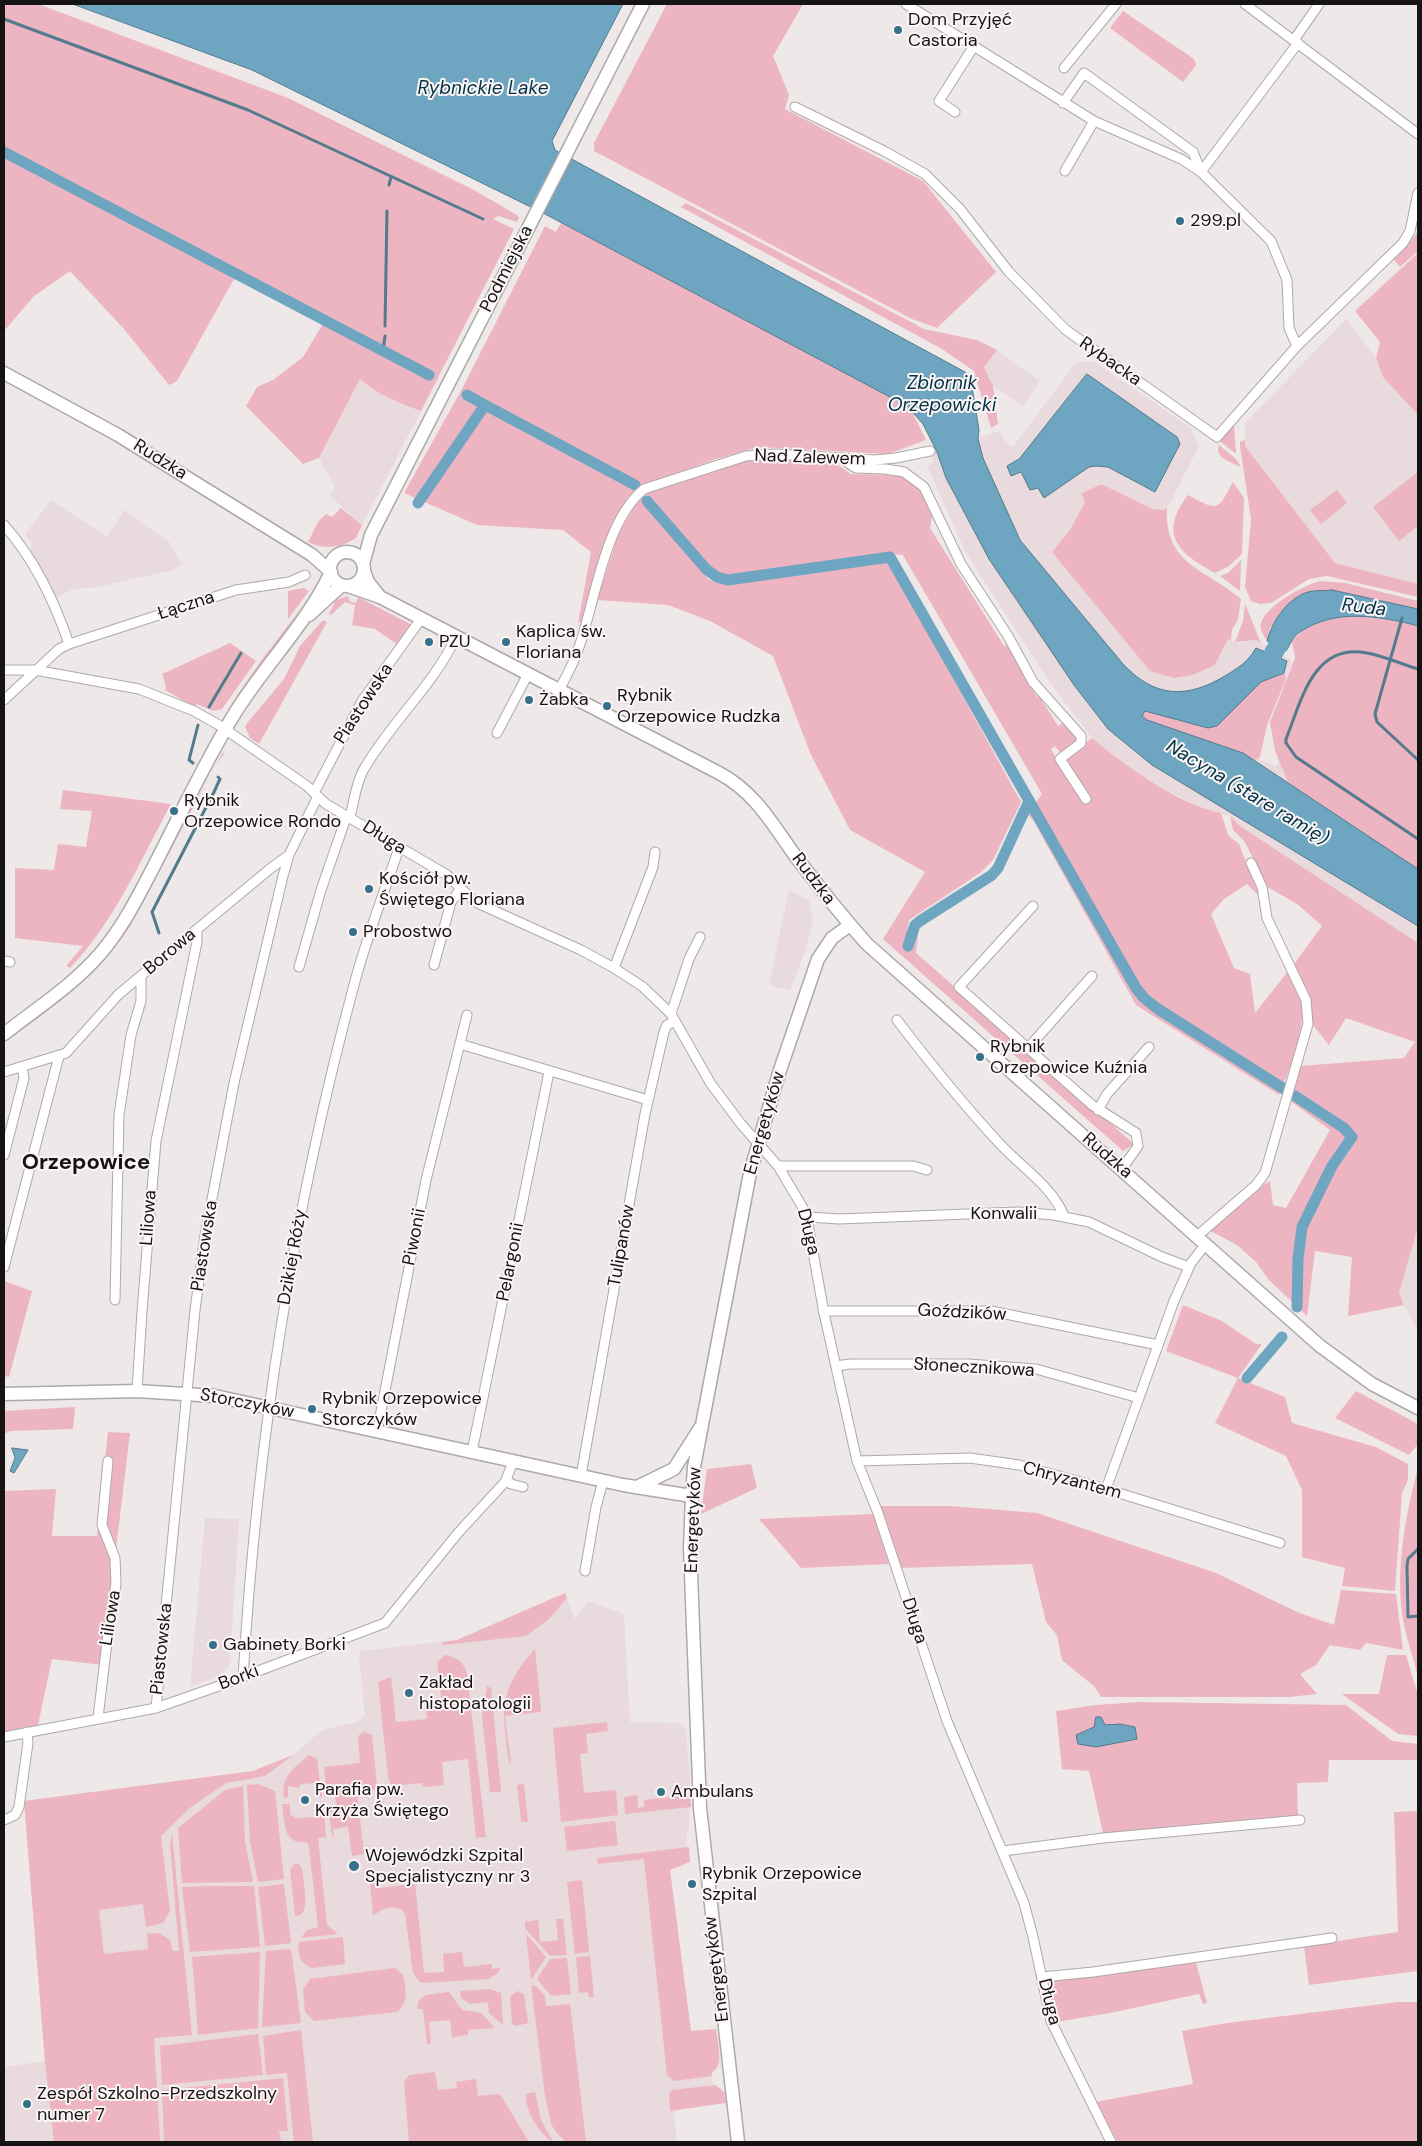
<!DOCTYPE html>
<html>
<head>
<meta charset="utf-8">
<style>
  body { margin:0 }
  #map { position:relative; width:1422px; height:2146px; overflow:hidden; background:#eee8e9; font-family:"DM Sans",sans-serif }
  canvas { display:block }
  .frame { position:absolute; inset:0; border:5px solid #151314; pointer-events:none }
</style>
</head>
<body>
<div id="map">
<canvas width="1422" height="2146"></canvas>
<div class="frame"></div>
</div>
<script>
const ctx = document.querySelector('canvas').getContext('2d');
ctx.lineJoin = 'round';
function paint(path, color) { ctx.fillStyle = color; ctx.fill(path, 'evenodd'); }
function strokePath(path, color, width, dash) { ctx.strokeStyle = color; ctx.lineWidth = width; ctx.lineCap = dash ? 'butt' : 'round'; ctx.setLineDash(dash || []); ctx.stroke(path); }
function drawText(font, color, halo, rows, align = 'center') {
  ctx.font = font + ' "DM Sans",sans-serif'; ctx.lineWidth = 4; ctx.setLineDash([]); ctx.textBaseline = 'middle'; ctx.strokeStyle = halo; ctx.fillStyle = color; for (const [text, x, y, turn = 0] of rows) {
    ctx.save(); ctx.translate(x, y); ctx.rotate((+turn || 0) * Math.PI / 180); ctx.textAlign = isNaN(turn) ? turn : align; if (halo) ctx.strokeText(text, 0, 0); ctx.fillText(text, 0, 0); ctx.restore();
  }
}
paint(new Path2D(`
  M1346 319 1376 358 1383 377 1418 415V584L1335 563 1245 446V423Z
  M997 350 1040 381 1023 406 993 386 984 367Z
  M1081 362H1095L1191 428 1199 446 1169 505 1164 510 1153 509 1101 484 1085 502 1070 530 1052 552 1174 678 1193 675 1215 665 1228 639 1238 643 1256 640 1290 659 1292 664 1267 725 1260 760 1276 766 1282 758 1418 823V943L1240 826 1230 816 1206 811 1137 774 1105 750 1092 738 1048 680 966 553 927 466 933 463 931 453 1000 431 1006 442 1013 447 1074 365Z
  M360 379 366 385 393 400 421 411 362 525 330 496 335 488 319 458Z
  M51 500 107 537 124 510 169 542 182 564 173 570 98 587 73 589 56 598 31 554V542L25 534Z
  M789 890 809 901 813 918 806 949 790 990 769 985Z
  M1418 1227V1333L1399 1293Z
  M205 1518 239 1519 230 1661 228 1668 219 1676 190 1687Z
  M565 1593 575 1619 588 1601 624 1614 630 1722 678 1723 683 1726 686 1731 690 1776 689 1830H687L686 1857 670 1870 691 2031 716 2029 720 2062 718 2068 712 2072 713 2088 723 2095 724 2103 674 2109 677 2142H4V2067L45 2061 24 1801 253 1771 293 1755 322 1730 357 1722 365 1715 359 1655 360 1651 457 1640Z`), '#e9dadd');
paint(new Path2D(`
  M4 4H38L288 98 474 190 517 215 519 218 517 222 498 216 493 219 514 229 421 411C400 403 377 395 360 379L319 458 303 464 246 406 257 387 273 380 303 357 324 322 235 277 177 381 169 385 124 329 70 271 34 296 4 331Z
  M667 4H803L773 56 789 95 785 109 923 181 996 272 937 328 912 319 594 151V143Z
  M1123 11 1194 59 1196 65 1183 82 1110 28Z
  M686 203 924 329 977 340 997 350 984 367 993 386 998 424 991 428 974 371 942 349 681 207Z
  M561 223 903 403 910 408 926 440 888 454 758 447 716 459 656 480 628 497 602 553 583 621 578 623 591 552 563 530 477 525 404 493 463 387 545 226 556 232Z
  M1418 232V251L1400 267 1394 260Z
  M1418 253V415L1383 377 1376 358 1380 342 1355 311Z
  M1234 425 1236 454 1220 441 1226 431Z
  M1245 440V446L1335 563 1418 584V597L1327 576 1309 579 1271 603 1260 604 1251 601 1245 587 1251 519 1240 446V442Z
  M1219 445 1236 459 1241 467C1231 462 1214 458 1219 445Z
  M751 458 806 459 835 463 851 474 898 475 919 485 933 510 930 528 1004 646 1007 645 1037 697 1039 696 1058 726 1065 722 1078 741 1061 754 1055 746 1051 749 1068 779 1064 760 1092 738C1122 764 1183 807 1221 813L1228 835 1239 844 1260 897 1247 884 1224 899 1211 914 1234 968 1250 974 1255 1013 1290 969C1293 976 1297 983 1299 990 1310 1023 1291 1064 1279 1095L1136 1005 1033 820 1027 814 1042 794 903 555 880 553 865 559 724 577 704 564 646 494 720 467Z
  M1418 472V526L1399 541 1373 507Z
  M1233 482 1244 498 1242 554 1229 566 1215 573C1178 553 1158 534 1188 495 1218 511 1217 512 1233 482Z
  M1101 484 1153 509 1164 510 1167 508C1164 565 1206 569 1241 599L1238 619 1232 630 1231 640 1228 639 1215 665 1193 675 1174 678 1150 671 1052 552 1070 530 1085 502 1081 494Z
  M1337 490 1347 503 1321 524 1310 510Z
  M640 498 709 580 725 584 870 565 888 560 1021 802 993 860 980 873 909 920 905 948 912 949 919 927 916 953 1134 1144 1123 1151 883 939 925 872 850 830 811 755 773 656 710 621 668 605 597 600 619 532Z
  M341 508 362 525 356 538C341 548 323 550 308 542L318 522 326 514 332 517Z
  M1241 560 1240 591 1220 576 1228 573Z
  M1321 581 1345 583 1418 601V609L1332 590 1310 591 1270 628 1267 641C1264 635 1259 630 1261 623 1266 606 1305 584 1321 581Z
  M304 588 309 591 288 619V591Z
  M313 593 293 624 229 707 263 658Z
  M348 596 350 602 356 603 358 597 412 625 398 645 375 629 352 625 355 605 345 602 331 615 329 614 336 600Z
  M1245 604 1261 643 1256 640 1235 642 1243 621Z
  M1370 615 1418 626V869L1288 782 1275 751 1270 722 1295 658 1292 642C1309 618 1343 617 1370 615Z
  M323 620 327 622 259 744 250 738 245 727 248 722 284 679 300 646Z
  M230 643 256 661 222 709 213 711 197 704 194 707 165 690 166 686 162 674Z
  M1284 673 1286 679 1267 725 1260 756 1255 761 1243 753 1147 720 1142 716 1145 711 1208 728 1217 726 1261 682Z
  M223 752 224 754 215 766 131 925C95 979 55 1005 4 1043L79 984 117 943Z
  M63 790 171 804C140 861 115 921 70 968L66 966 83 946 15 938V868L54 870 58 844 86 847 92 811 60 809Z
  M1230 816 1240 826 1418 943V1227L1399 1293 1404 1305 1348 1316 1352 1257 1315 1251 1307 1316 1269 1280 1256 1262 1237 1245 1207 1229 1253 1191 1270 1181 1273 1205 1286 1208 1330 1130 1289 1100 1300 1066 1404 1058 1415 1042 1346 1018 1329 1045 1312 1024V1006L1308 991 1294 964 1322 926 1297 904 1266 886 1245 842 1233 830Z
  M4 1281 32 1291 9 1377 4 1376Z
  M1183 1305 1222 1321 1256 1344H1262L1238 1378 1285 1397 1292 1423 1376 1447 1408 1464V1480L1402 1493 1395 1591 1342 1586 1345 1568 1302 1557V1490L1286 1456 1215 1423 1238 1378 1166 1351Z
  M1356 1391 1418 1424V1444L1409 1455 1335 1418Z
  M75 1407 73 1429 10 1431 4 1434V1411Z
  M108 1432 130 1433 102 1665 52 1659 38 1725 4 1732V1491L56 1489 52 1536H97Z
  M751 1464 757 1488 701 1514 707 1469Z
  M1418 1468V1677C1413 1656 1405 1635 1402 1613 1396 1566 1406 1513 1418 1468Z
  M880 1506H951L1037 1513 1216 1573 1297 1612 1334 1625 1341 1590 1396 1594 1403 1650 1366 1643 1360 1650 1330 1645 1316 1665 1300 1674 1317 1694 1289 1697H1101L1095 1687 1062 1660 1057 1635 1046 1622 1032 1564 898 1568Z
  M873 1514 889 1564 801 1568 759 1519Z
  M565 1593 567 1598 548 1620 526 1636 443 1645V1642L457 1640Z
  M535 1649 541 1712 505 1716 511 1763H509C503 1710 496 1693 535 1649Z
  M445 1655C457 1657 464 1662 467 1674L486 1837 476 1838 468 1759 442 1762 444 1785 423 1787 422 1783 391 1786 388 1777 378 1682 391 1677 396 1722 427 1719 426 1708 442 1706 437 1662Z
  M1387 1655H1406L1418 1695V1736L1398 1734 1342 1694H1379Z
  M487 1686 491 1688 501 1792H490L482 1717Z
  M1140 1702 1346 1705 1392 1741 1418 1744V1760H1329L1328 1782 1297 1783 1298 1816 1103 1833 1089 1771 1062 1769 1056 1711 1096 1705Z
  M607 1722 608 1731 586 1734 588 1753 580 1754 584 1793 616 1790 618 1815 561 1822 553 1728Z
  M364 1732 372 1735 377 1786 374 1790 357 1792 364 1854 352 1856 348 1827 333 1829 334 1837H332L329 1811 337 1810 335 1796H327L324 1767 360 1763 358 1736Z
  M293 1755 265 1776 226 1783 191 1807 161 1836 170 1911 163 1923 146 1927 143 1904 99 1910 104 1954 148 1949 147 1934 159 1933 170 1940 173 1951H179L170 1844 172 1834 192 2035 154 2038 160 2142H54L45 2062 24 1801 253 1771Z
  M309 1755 317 1759 322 1797H318L316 1783 301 1784 299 1788 288 1786V1797L284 1798C280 1777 295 1767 309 1755Z
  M258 1784 275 1791 284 1879 258 1882 250 1842 247 1785Z
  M524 1784 528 1822H521L517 1785Z
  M243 1786 245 1842 253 1882 182 1883 178 1828 225 1790Z
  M685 1786 690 1788 691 1807 625 1814 624 1797 637 1795 638 1808 644 1807V1800L679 1796 678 1788Z
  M282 1804H290V1814L295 1818 317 1817 320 1812H324L326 1837 318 1838 327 1925 338 1934 301 1938 307 1930 318 1927 309 1847 307 1842C282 1845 285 1822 282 1804Z
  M1418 1811V1971L1309 1985 1304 1946 1398 1932 1394 1812Z
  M615 1821 618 1845 567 1851 564 1827Z
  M689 1847 690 1862 670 1870 691 2031 716 2029C717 2041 725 2065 712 2072V2076L674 2081 667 2075 644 1859 598 1864 597 1858Z
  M294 1864H299L302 1868C303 1881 309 1904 302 1914L295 1916 290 1870Z
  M582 1880 589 1952 575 1954 567 1882Z
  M370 1883H377L378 1888 415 1884 424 1973 444 1972 443 1954 462 1952 464 1967 492 1964V1969L500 1968 498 1973 488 1979 421 1983 413 1973 405 1914 401 1909C389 1906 382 1908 373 1916Z
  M284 1884 291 1943 265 1946 258 1887Z
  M208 1886H254L260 1947 190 1952 182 1887Z
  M556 1919H563L567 1955 550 1956 525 1928V1922L538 1920 540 1942 558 1940Z
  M526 1934 546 1957 531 1980Z
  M343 1937 345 1964 312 1968C300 1964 297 1954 299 1942Z
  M291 1949 301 2023 262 2027 266 1951Z
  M260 1952 258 2028 198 2035 192 1957Z
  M590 1956 594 1997H589L588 1992 579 1993 576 1957Z
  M567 1958 571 1994 551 1996 537 1979 550 1959Z
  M1195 1959 1207 2003 1203 2004 1199 1994 1115 2012 1057 2022 1048 1983 1054 1981Z
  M395 1968 403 1975C406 1989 409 2003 397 2012L314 2021 305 2012 303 1990 310 1979Z
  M531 1985 536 1986 545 1996 546 2006 570 2004 586 2142H566L556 2132 551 2124 545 2096Z
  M490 1989 501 1993 503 2025 489 2013 488 2002 470 2004 461 1998 460 1991Z
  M518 1991 524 1994 528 2023 516 2026 512 2024 510 1996Z
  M449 1992 462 2010 481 2013 495 2028 468 2030V2035L452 2037 450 2020 429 2022 431 2044H427L423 2009H417L419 2000 426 1995Z
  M1398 2002H1418V2142H1118L1095 2102 1193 2084 1182 2031 1227 2023Z
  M301 2030 313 2142H294L287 2073 266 2075 263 2036Z
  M258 2034 263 2075 162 2085 160 2046Z
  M435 2072 438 2090 457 2088 456 2082 476 2079 478 2096 500 2094 529 2142H409L404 2082 409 2075Z
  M283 2078 288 2131H279L281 2142H164L162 2090Z
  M716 2085 725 2093 726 2103 670 2111 669 2095 672 2090Z
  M535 2092 541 2120 553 2142C540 2135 524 2109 526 2094Z`), '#edb4c1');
const water = new Path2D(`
  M73 4H623L552 141 555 150 965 372 972 387 979 430 978 439 983 458 1020 540 1123 664C1155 698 1186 699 1225 676 1238 668 1248 662 1256 648L1287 661 1284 673 1261 682 1217 726 1208 728 1145 711 1142 716 1147 720 1243 753 1418 869V926L1152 765 1108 729 1074 685 989 559 946 478 937 452 923 424 907 406 545 214 252 70Z
  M1087 374 1177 437 1180 444 1155 492 1108 467 1096 466 1089 467 1044 498 1038 488 1030 490 1021 472 1011 476 1007 466 1019 459Z
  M1332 590 1418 609V626C1380 616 1336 608 1300 632 1294 635 1290 645 1286 651L1267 641C1272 621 1288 598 1308 592 1315 590 1324 591 1332 590Z
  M12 1448 28 1450 14 1473 10 1471 15 1458Z
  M1096 1717H1101L1105 1725 1120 1724 1135 1727 1137 1739 1096 1747 1078 1744 1076 1735 1094 1727Z`);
paint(water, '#6ea6c1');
strokePath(water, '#537a8d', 1);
strokePath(new Path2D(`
  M4 19 248 110 483 219
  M389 185 391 177
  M385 326 387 211
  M383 351 385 336
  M1402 618 1375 714 1377 722 1418 760
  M1418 669C1401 664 1384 656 1367 653 1313 642 1301 702 1286 739V743L1296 757 1418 839
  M209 707 241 653
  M193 763 189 760 198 725
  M159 933 152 912 214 792 220 779 218 777
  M1418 1549 1408 1559 1407 1566 1408 1617 1418 1616`), '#537a8d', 3);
strokePath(new Path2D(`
  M4 152 429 375
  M467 395 485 405
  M647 501 707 570 717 577 728 580 890 557 1136 988 1144 998 1158 1009 1284 1089
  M418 503 485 405 635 485
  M908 946 915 925 920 921 992 875 998 868 1029 801
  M1295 1096 1344 1128 1352 1137 1332 1166 1302 1227 1298 1259 1297 1307
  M1247 1378 1282 1337`), '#6ea6c1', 11);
strokePath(new Path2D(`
  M1273 654 1290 625`), '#6ea6c1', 19);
const street = new Path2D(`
  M906 4 1094 121 1181 159 1201 172 1298 43
  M1245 4 1418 134
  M1294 40 1319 4
  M1064 68 1116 4
  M1063 103 1084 73 1193 152 1201 172 1271 241 1287 280 1289 328 1297 346
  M795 107 884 151 925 174 960 209 1009 272 1066 330 1217 437 1297 346 1403 243 1410 231 1418 193
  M955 112 939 101 974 46
  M1065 171 1094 121
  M840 458 856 468 885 469 904 472 924 487 961 564 1008 636 1033 682 1081 736V743L1060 759 1086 799
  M4 525C35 560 54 600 69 644
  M4 670H35L139 689 194 711 219 725 307 786 326 804 447 875 475 902 581 950 614 968 643 987 671 1014 711 1084 741 1124 778 1166 806 1213 824 1313 857 1461 878 1513 947 1721 1024 1903 1033 1937 1051 2021 1111 2142
  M559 690C568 674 576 658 581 641 596 595 606 520 644 489L746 456 775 454 875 460 896 458 930 451
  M4 700 59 649 69 644 236 590 289 582 305 575
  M497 733 528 674
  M314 793 362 701 421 619
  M350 817C354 802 356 782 364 769 391 722 433 686 456 637
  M1033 906 959 987 1092 1105 1136 1133 1138 1146 1122 1169
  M4 961 10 962
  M434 965 451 902 460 890
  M299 967 321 890 347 815
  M614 968 653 867 655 852
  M671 1014 689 959 700 937
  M897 1020C929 1062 963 1104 999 1143 1020 1166 1053 1187 1064 1216
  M460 1044 648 1100
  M1028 1048 1092 976
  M4 1072 66 1053 119 994 271 868 289 855
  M1098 1110 1107 1094 1149 1047
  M4 1155 24 1078 22 1067
  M778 1166H913L927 1170
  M808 1217 839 1219 1019 1212 1054 1215 1089 1222 1162 1257 1189 1267
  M1196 1237 1256 1185 1265 1173 1308 1024 1306 1000 1267 918 1262 887 1251 863
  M4 1267 59 1056
  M115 1300 119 1115 131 1035 141 1001V976
  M823 1311H991L1158 1345
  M836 1366 850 1364H968L1036 1369 1139 1398
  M137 1391 142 1311 156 1141 197 942V930
  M377 1432 426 1180 467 1015
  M472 1452 549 1072
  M857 1461 970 1458 1019 1465 1106 1489 1280 1543
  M581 1476 645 1114 664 1032 667 1025 675 1021
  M507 1480 511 1484 523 1487
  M1106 1489 1174 1301 1191 1263 1205 1245
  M585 1571 596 1507 603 1481
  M243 1677C257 1443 293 1211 354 985 366 939 384 893 399 848
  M156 1708 195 1310 205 1236 234 1083 283 876 289 855 317 798
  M98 1718 108 1634 116 1584 115 1558 102 1525 108 1461
  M4 1737 156 1708 216 1687 385 1623 458 1533 505 1482 513 1462
  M4 1820 15 1815 19 1807 28 1743 27 1732
  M1003 1851 1103 1838 1300 1820
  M1042 1977 1093 1972 1332 1938`);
const secondary = new Path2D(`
  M4 373 118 435 312 555 331 572
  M330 569a17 17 0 1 1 34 0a17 17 0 1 1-34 0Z
  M363 564 371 535 643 4
  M364 571 368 582 380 597
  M348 586 380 597 719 773C755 792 773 825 796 857 819 887 842 916 867 944L1320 1346 1372 1384 1418 1408
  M309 615 342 585
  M4 1034C37 1008 72 986 100 954 123 927 139 895 155 864 181 814 205 761 235 713 264 666 308 622 331 572
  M4 1394 137 1391 215 1396 623 1485 692 1496
  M637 1487 674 1469 700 1428
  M738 2142 700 1808 690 1548 692 1496 694 1467 750 1173 779 1073 818 959 832 938 850 925`);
strokePath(street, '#aea8a9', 11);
strokePath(secondary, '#aea8a9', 15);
strokePath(street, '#fff', 9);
strokePath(secondary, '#fff', 12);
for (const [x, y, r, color] of [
  [898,30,5,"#37708a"],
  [1180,221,5,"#37708a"],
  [429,642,5,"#37708a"],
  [506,642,5,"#37708a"],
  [529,700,5,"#37708a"],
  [607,706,5,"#37708a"],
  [174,811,5,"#37708a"],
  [369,889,5,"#37708a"],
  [353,932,5,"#37708a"],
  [980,1057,5,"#37708a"],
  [312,1409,5,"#37708a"],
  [213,1645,5,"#37708a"],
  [409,1693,5,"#37708a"],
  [661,1792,5,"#37708a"],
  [305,1800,5,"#37708a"],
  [354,1866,6,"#37708a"],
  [692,1884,5,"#37708a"],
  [27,2104,5,"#37708a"]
]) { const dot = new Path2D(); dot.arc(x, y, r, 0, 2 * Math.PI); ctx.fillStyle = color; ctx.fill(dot); strokePath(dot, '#fcf5f6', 2); }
drawText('18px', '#151314', '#fcf5f6', [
  ["Dom Przyjęć",908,20],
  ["Castoria",908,41],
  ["299.pl",1190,221],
  ["Kaplica św.",516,632],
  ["Floriana",516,653],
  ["PZU",439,642],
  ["Rybnik",617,696],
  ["Orzepowice Rudzka",617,717],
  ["Żabka",539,700],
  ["Rybnik",184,801],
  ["Orzepowice Rondo",184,822],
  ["Kościół pw.",379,879],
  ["Świętego Floriana",379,900],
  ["Probostwo",363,932],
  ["Rybnik",990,1047],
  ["Orzepowice Kuźnia",990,1068],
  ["Rybnik Orzepowice",322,1399],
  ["Storczyków",322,1420],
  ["Gabinety Borki",223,1645],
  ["Zakład",419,1683],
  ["histopatologii",419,1704],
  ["Parafia pw.",315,1790],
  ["Krzyża Świętego",315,1811],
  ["Ambulans",671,1792],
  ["Wojewódzki Szpital",365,1856],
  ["Specjalistyczny nr 3",365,1877],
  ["Rybnik Orzepowice",702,1874],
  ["Szpital",702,1895],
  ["Zespół Szkolno-Przedszkolny",37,2094],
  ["numer 7",37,2115]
], 'left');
drawText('18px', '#151314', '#fcf5f6', [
  ["Podmiejska",507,269,-63],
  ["Rybacka",1110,362,35],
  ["Nad Zalewem",810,458,2],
  ["Rudzka",160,460,32],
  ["Łączna",186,606,-18],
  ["Piastowska",364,704,-57],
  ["Długa",384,838,32],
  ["Rudzka",813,879,53],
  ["Borowa",170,952,-40],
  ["Energetyków",765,1123,-74],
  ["Rudzka",1107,1156,41],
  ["Konwalii",1004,1214],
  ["Liliowa",149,1218,-86],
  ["Długa",808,1232,76],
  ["Piwonii",415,1237,-79],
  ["Piastowska",205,1246,-81],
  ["Tulipanów",622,1246,-80],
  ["Dzikiej Róży",293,1257,-80],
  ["Pelargonii",511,1262,-79],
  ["Goździków",962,1313,3],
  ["Słonecznikowa",974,1368,3],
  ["Storczyków",247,1404,11],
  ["Chryzantem",1072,1481,15],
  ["Energetyków",694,1520,-88],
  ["Liliowa",111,1618,-81],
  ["Długa",914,1621,72],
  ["Piastowska",162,1649,-84],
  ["Borki",239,1678,-21],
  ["Energetyków",717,1969,-97],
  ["Długa",1049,2002,76]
]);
drawText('italic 19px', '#003245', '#fcf5f6', [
  ["Rybnickie Lake",483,89],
  ["Zbiornik",942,384],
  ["Orzepowicki",942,406],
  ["Ruda",1364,608,7],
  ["Nacyna (stare ramię)",1247,793,31]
]);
drawText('bold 22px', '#151314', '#fcf5f6', [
  ["Orzepowice",86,1163]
]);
</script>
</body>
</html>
